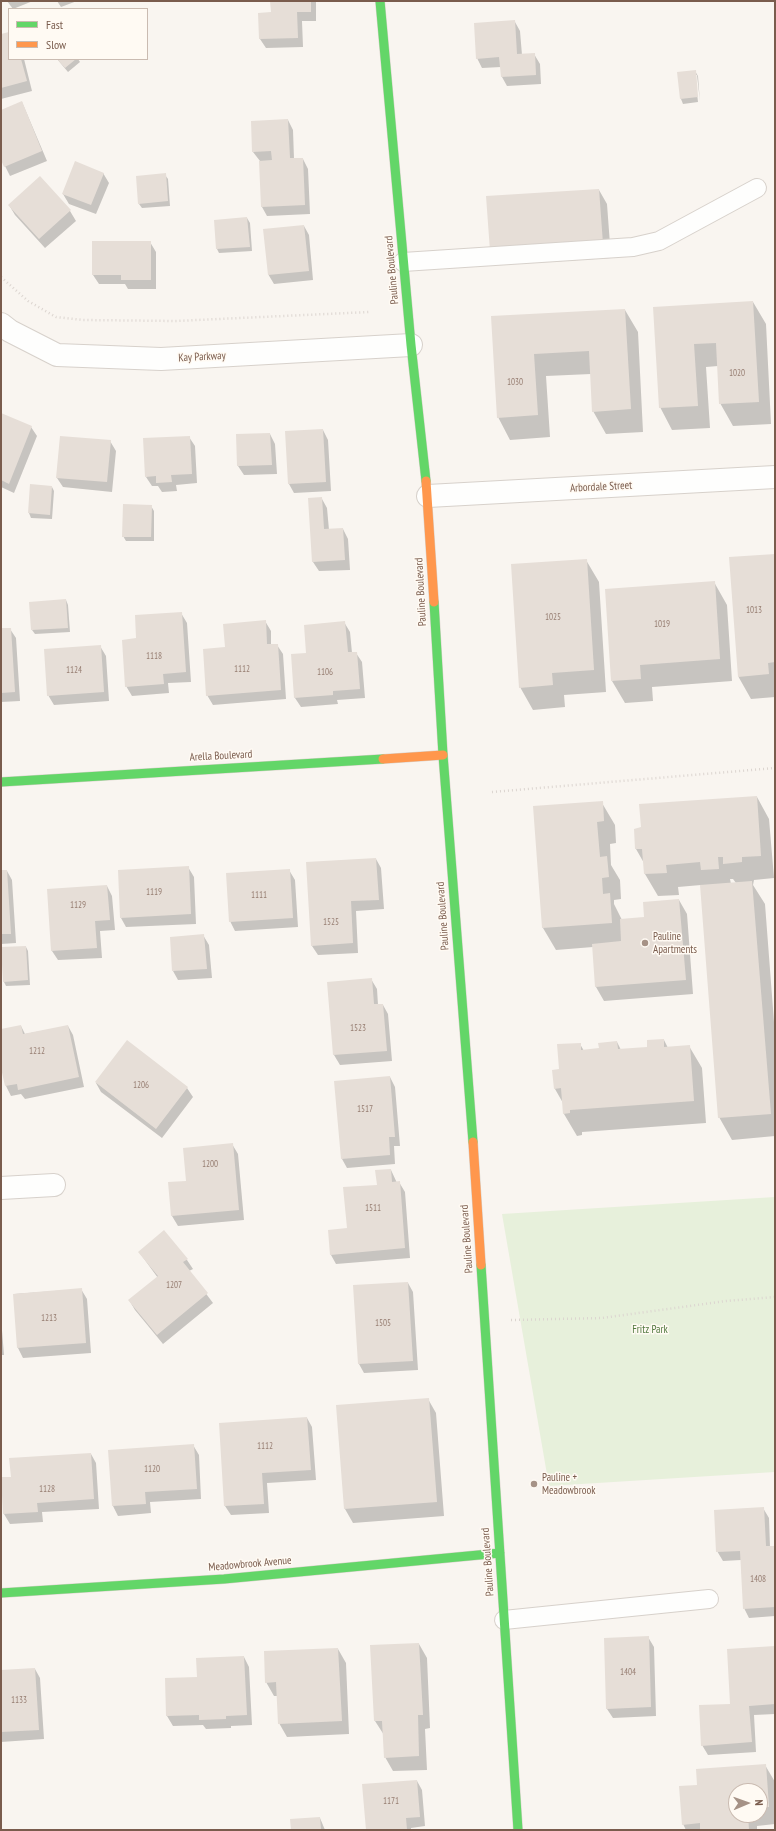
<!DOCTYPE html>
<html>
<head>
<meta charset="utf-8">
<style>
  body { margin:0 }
  #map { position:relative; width:776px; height:1831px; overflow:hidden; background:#f9f5f0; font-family:"PT Sans Narrow",sans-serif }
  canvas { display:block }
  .frame { position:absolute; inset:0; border:2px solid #7a5c4d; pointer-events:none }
  .legend { position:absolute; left:8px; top:8px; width:140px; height:52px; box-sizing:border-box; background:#fffaf3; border:1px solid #cabbb1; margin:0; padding:5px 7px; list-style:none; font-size:12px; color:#7a5c4d }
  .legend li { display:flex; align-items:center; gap:8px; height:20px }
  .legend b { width:20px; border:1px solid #cabbb1 }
  .north { position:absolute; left:728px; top:1783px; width:40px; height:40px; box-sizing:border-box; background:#fffaf3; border:1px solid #cabbb1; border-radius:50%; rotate:88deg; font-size:11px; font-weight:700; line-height:16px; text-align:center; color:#7a5c4d }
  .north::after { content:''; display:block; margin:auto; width:14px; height:18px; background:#a69286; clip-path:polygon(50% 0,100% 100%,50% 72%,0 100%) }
</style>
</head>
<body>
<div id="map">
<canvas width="776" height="1831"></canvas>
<div class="frame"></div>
<ul class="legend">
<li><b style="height:5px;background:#63d668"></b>Fast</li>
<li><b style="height:5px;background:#ff974d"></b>Slow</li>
</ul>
<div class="north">N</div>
</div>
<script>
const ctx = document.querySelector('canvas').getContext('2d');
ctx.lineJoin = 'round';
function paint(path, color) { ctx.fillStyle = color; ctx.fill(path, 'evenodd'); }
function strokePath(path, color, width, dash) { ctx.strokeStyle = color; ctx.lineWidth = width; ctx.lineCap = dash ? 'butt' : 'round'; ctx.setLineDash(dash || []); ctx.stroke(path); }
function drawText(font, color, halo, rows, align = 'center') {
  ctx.font = font + ' "PT Sans Narrow",sans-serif'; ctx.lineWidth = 3; ctx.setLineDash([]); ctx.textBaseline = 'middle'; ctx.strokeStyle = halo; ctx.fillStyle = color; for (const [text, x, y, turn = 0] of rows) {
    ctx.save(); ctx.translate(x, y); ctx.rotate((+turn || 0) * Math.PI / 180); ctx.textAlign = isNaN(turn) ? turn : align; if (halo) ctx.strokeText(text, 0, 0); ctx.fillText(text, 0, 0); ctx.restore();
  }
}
paint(new Path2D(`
  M775 1197V1472L549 1486 502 1214Z`), '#e7f0db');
paint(new Path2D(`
  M7 1H33L13 9Z
  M57 1H77L61 7Z
  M271 1H316V21H302L303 47 266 48 260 39 272 13Z
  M515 22 520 31 522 55 534 54 540 64 541 84 507 86 502 77 501 67 482 68 477 58Z
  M9 33V59H24L32 91 1 99V35Z
  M57 59H78L80 62 68 72Z
  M695 71 698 76 700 102 697 75H695L698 102 683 104 681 99 678 73Z
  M22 102 47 161 10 176 1 158V111Z
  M288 120 293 130 294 159H303L308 169 310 214 267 216 262 207 260 161 253 152Z
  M103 173 109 183 96 214 69 204 63 194Z
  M165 175 168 179 170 206 142 208 139 204Z
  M40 177 70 211 76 221 45 248 15 215 9 205Z
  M599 190 607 204 611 258 499 265Z
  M247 218 250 223 252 251 219 253 217 249Z
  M304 226 309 235 313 280 274 284 268 274Z
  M150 242 156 252V289H128L125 284H99L93 275Z
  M753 302 766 324 771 424 733 426 720 403 718 366 706 367 710 428 672 430 660 407 654 308Z
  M625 310 638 332 643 432 606 434 593 411 591 374 546 376 550 437 510 440 498 417 492 317Z
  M1 414 31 427 37 436 14 493 1 487Z
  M323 430 328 440 331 491 294 493 289 484Z
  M270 434 275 444 277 474 244 475 238 466Z
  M189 437 195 446 197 483 176 485 177 491 162 492 158 486H152L146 477Z
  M110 441 116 451 112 492 63 487 57 478Z
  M52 487 54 491 52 519 31 518 29 513Z
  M322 499 327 508 329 530 343 529 348 539 350 570 319 571 313 562Z
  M151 506 154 511V541H126L123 536Z
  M775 555V697L751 699 738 676Z
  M586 560 599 582 606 692 564 695 565 707 533 710 520 687Z
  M714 582 727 605 732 681 652 687 653 701 625 703 612 681Z
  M66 600 68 605 70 632 35 634 32 630Z
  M181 613 187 623 191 682 168 683 169 693 132 696 126 686 138 639Z
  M265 621 271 631V645H277L283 654 286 699 213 705 207 695 226 648Z
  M344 622 350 632 352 653H356L362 662 365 698 337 700 338 704 301 707 295 698 292 655 308 654Z
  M1 629H10L16 638 20 701 1 702Z
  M100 646 106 656 109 701 54 705 48 695Z
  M757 797 769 819 774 878 754 880 753 885 765 904 775 1035V1136L732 1140 719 1117 701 885 678 887 679 895 658 896 645 874 644 863 636 849 635 830ZM730 879H733L736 883 731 884Z
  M602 803 615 825 616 843 610 844 611 865 620 880 621 899 614 900V904L622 920 645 918 679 900 687 914 693 994 604 1001 596 987 593 947 556 950 543 928Z
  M376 859 381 868 384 909 356 911 358 953 318 955 312 946Z
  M188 867 194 877 196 924 126 927 121 918Z
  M289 870 295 880 298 927 235 931 230 921Z
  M1 871H7L12 880 16 943 1 944Z
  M107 886 112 896 115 930 100 931 102 958 58 960 52 951 48 890Z
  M203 935 209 945 212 978 178 980 173 971Z
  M26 947 28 951 30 985 6 986 4 982Z
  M371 979 377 989 378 1005H383L388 1014 392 1061 340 1065 334 1055 328 983Z
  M21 1026 25 1034 68 1026 73 1035 84 1087 25 1099 21 1094 11 1096 6 1086 1 1063V1030Z
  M664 1040 668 1048 689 1046 702 1068 706 1123 582 1132V1135L577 1136 564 1114 563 1103 555 1089 560 1070 580 1044 584 1051 600 1049 617 1042 621 1050 648 1048Z
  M127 1042 187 1088 193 1097 162 1138 101 1092 96 1083Z
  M390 1077 395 1087 400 1146H394L395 1164 347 1168 342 1159Z
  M232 1144 238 1154 244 1220 178 1226 172 1216 169 1183 187 1182Z
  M391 1170 397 1183 399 1182 405 1192 410 1258 336 1264 331 1255 378 1186Z
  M164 1231 187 1260 193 1269 189 1271 213 1303 163 1344 135 1310 129 1300 158 1278 139 1252Z
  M408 1283 413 1292 418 1370 364 1373 359 1364Z
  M81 1289 87 1299 91 1353 23 1358 18 1348 14 1294Z
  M1 1318 4 1355H1Z
  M428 1399 436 1413 444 1516 353 1523 345 1509 337 1406Z
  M307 1418 312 1427 316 1480 267 1483 269 1513 231 1515 225 1506Z
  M193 1445 199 1455 201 1499 150 1502 151 1513 118 1516 113 1506 109 1451Z
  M91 1454 96 1463 99 1509 42 1512 43 1522 10 1524 4 1514 2 1478H12Z
  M763 1508 769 1518 770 1547H775V1616L749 1618 744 1608 741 1560 723 1561 717 1551Z
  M648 1637 654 1647 656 1716 613 1718 607 1709Z
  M419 1644 427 1658 430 1728 425 1729 427 1770 393 1771 385 1757 384 1735 375 1721Z
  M775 1647V1714L754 1715 756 1752 708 1755 702 1745Z
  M338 1649 346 1663 349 1734 287 1737 279 1723 278 1696H274L266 1682Z
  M244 1657 249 1667 252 1725 231 1726V1728L206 1729 203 1725 173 1726 167 1716 166 1679 198 1678Z
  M35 1669 40 1678 44 1739 1 1742V1671Z
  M765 1765 775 1782V1824L757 1826V1830H686L683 1824 698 1786ZM736 1791H760V1815H736Z
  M417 1781 422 1790 425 1826 411 1828V1830H367Z
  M320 1818 325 1830H292Z`), '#0003');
paint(new Path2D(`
  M270 1H311V12H297L298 38 259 39 258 13 271 12Z
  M515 20 517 54 535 53 536 75 501 77 499 57 476 59 474 23Z
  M9 32V59H21L27 81 1 88V34Z
  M57 59H76L65 68Z
  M696 70 698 97 680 99 677 72Z
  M22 101 42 151 4 167 1 160V110Z
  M288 119 290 158H303L305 205 261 207 259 161 272 160 271 151 252 152 251 121Z
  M75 161 104 173 91 205 62 194Z
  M166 173 168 201 138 204 136 176Z
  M40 176 71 210 39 239 8 205Z
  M599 189 603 244 490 251 486 196Z
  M247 217 250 247 216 249 214 220Z
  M304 225 309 271 268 275 263 229Z
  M92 241H151V280H121V275H92Z
  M753 301 759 402 719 404 716 343 694 344 698 406 659 408 653 307Z
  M625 309 631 409 592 412 589 351 534 354 538 415 497 418 491 316Z
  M1 413 32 426 9 484 1 480Z
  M323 429 326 482 288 484 285 431Z
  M270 433 272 465 237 466 236 434Z
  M60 436 111 440 107 482 56 478Z
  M190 436 192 474 171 475 172 482 156 483V476L145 477 143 438Z
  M30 484 52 486 50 515 28 513Z
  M322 497 324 529 343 528 345 560 312 562 308 498Z
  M123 504 152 505 151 537H122Z
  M775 554V662L768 663 769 674 738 677 729 557Z
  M587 559 594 670 552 673 553 685 519 688 511 564Z
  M715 581 720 659 640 665 641 679 611 681 605 589Z
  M66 599 68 628 31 630 29 602Z
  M182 612 186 672 163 674 164 684 125 687 122 640 136 638 135 615Z
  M266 620 267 644H278L281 690 206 696 203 649 225 647 223 624Z
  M345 621 348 652H357L360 689 333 691V695L294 698 291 654 306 653 304 625Z
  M1 628H11L15 692 1 693Z
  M101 645 104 692 47 696 44 649Z
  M757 796 761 856 742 857V862L723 864V857H718L719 869 701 870 700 862 666 865 667 873 644 874 642 849H635L634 829 641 827 639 804Z
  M603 801 604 821 597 822 600 857 607 856 609 877 602 878 603 894 610 893 612 923 542 928 533 806Z
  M376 858 379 900 351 901 353 943 311 946 306 862Z
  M189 866 191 914 120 918 118 870Z
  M290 869 293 918 229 922 226 873Z
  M1 870H7L11 934H1Z
  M752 881 771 1114 718 1118 700 885Z
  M107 885 110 920 95 921 97 948 51 951 47 889Z
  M679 899 686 980 595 987 592 944 621 941 620 919 644 917 643 902Z
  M204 934 207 969 172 971 170 937Z
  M26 946 28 980 3 982 1 947Z
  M372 978 374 1004H383L387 1051 333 1055 327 982Z
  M21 1025 23 1034 68 1025 79 1077 18 1090 17 1084 5 1086 1 1068V1029Z
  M664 1039V1047L690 1045 694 1101 570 1110V1113L563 1114 561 1088 554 1089 552 1070 559 1069 557 1044 581 1043V1050L599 1048 598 1043 617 1041 618 1049 647 1047V1040Z
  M127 1040 188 1087 156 1129 95 1082Z
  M390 1076 395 1137H389L390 1155 341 1159 334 1081Z
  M233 1143 239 1210 171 1216 168 1182 186 1181 183 1148Z
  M391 1169 392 1182 400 1181 405 1248 330 1255 328 1230 347 1228 343 1187 377 1185 375 1170Z
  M164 1230 188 1259 183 1262 208 1293 157 1335 128 1300 158 1276 138 1252Z
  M408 1282 413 1361 358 1364 353 1285Z
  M82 1288 86 1343 17 1348 13 1294Z
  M429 1398 437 1502 344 1509 336 1405Z
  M307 1417 311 1470 262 1473 264 1504 224 1506 219 1423Z
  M194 1444 197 1489 145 1492 146 1504 112 1506 108 1450Z
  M91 1453 94 1499 37 1503 38 1512 3 1514 1 1477H11L9 1458Z
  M764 1507 766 1546H775V1607L743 1609 740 1551 716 1552 714 1510Z
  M649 1636 651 1707 606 1709 604 1638Z
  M419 1643 423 1715H418L419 1756 384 1758 382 1721H374L370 1645Z
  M775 1646V1704L749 1706 752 1742 701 1746 699 1705 730 1704 727 1649Z
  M338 1648 342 1721 278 1724 276 1682 265 1683 264 1651Z
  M244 1656 247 1715 226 1716V1719L199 1720V1715L166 1716 165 1678 197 1677 196 1658Z
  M35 1668 39 1730 1 1732V1670Z
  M766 1764 769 1807H760V1791H736V1815H748L749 1830H700V1823L682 1825 679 1786 697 1785 696 1769Z
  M417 1780 420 1817 406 1818 407 1830H366L362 1784Z
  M320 1817 321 1830H291L290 1819Z`), '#e6ded7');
const lane = new Path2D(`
  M403 262 633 247 659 241 757 188
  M504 1620 709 1599`);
const street = new Path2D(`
  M1 324 10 331 57 355 161 359 411 345
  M428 496 775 477
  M1 1188 54 1185`);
const fast = new Path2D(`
  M380 1 411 345 426 481
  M434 602 443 755 473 1142
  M1 782 383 759
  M481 1265 518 1830
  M1 1593 224 1579 500 1553`);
const slow = new Path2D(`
  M426 481 434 602
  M383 759 443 755
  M473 1142 481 1265`);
strokePath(lane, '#d7d1cb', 20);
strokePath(street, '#d7d1cb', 24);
strokePath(fast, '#d9d2cb', 10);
strokePath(slow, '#d9d2cb', 10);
strokePath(new Path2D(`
  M1 277 28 301 56 317 83 320 176 321 369 312
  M492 792 775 768
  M511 1320 602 1318 726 1301 775 1297`), '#dcd5d0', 2.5, [1, 3]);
strokePath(lane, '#fefefd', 18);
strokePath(street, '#fefefd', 22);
strokePath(fast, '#63d668', 9);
strokePath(slow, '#ff974d', 9);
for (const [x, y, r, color] of [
  [645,943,4,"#a69286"],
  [534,1484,4,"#a69286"]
]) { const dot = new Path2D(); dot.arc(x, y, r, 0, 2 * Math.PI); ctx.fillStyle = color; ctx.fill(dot); strokePath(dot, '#fffaf3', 1.5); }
drawText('9px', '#977e72', null, [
  ["1020",737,373],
  ["1030",515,382],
  ["1013",754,610],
  ["1025",553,617],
  ["1019",662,624],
  ["1118",154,656],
  ["1112",242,669],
  ["1124",74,670],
  ["1106",325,672],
  ["1119",154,892],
  ["1111",259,895],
  ["1129",78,905],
  ["1525",331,922],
  ["1523",358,1028],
  ["1212",37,1051],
  ["1206",141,1085],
  ["1517",365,1109],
  ["1200",210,1164],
  ["1511",373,1208],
  ["1207",174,1285],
  ["1213",49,1318],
  ["1505",383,1323],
  ["1112",265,1446],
  ["1120",152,1469],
  ["1128",47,1489],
  ["1408",758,1579],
  ["1404",628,1672],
  ["1133",19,1700],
  ["1171",391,1801]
]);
drawText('11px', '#7a5c4d', '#fffaf3', [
  ["Pauline Boulevard",392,270,-95],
  ["Kay Parkway",202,357,-3],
  ["Arbordale Street",601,487,-3],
  ["Pauline Boulevard",421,592,-93],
  ["Arella Boulevard",221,756,-3],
  ["Pauline Boulevard",443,916,-94],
  ["Pauline Boulevard",467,1239,-94],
  ["Pauline Boulevard",488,1562,-94],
  ["Meadowbrook Avenue",250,1564,-5]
]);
drawText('11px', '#7a5c4d', '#fffaf3', [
  ["Pauline",653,937],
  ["Apartments",653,950],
  ["Pauline +",542,1478],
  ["Meadowbrook",542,1491]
], 'left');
drawText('11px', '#537a41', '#fffaf3', [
  ["Fritz Park",650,1330]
]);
</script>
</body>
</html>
